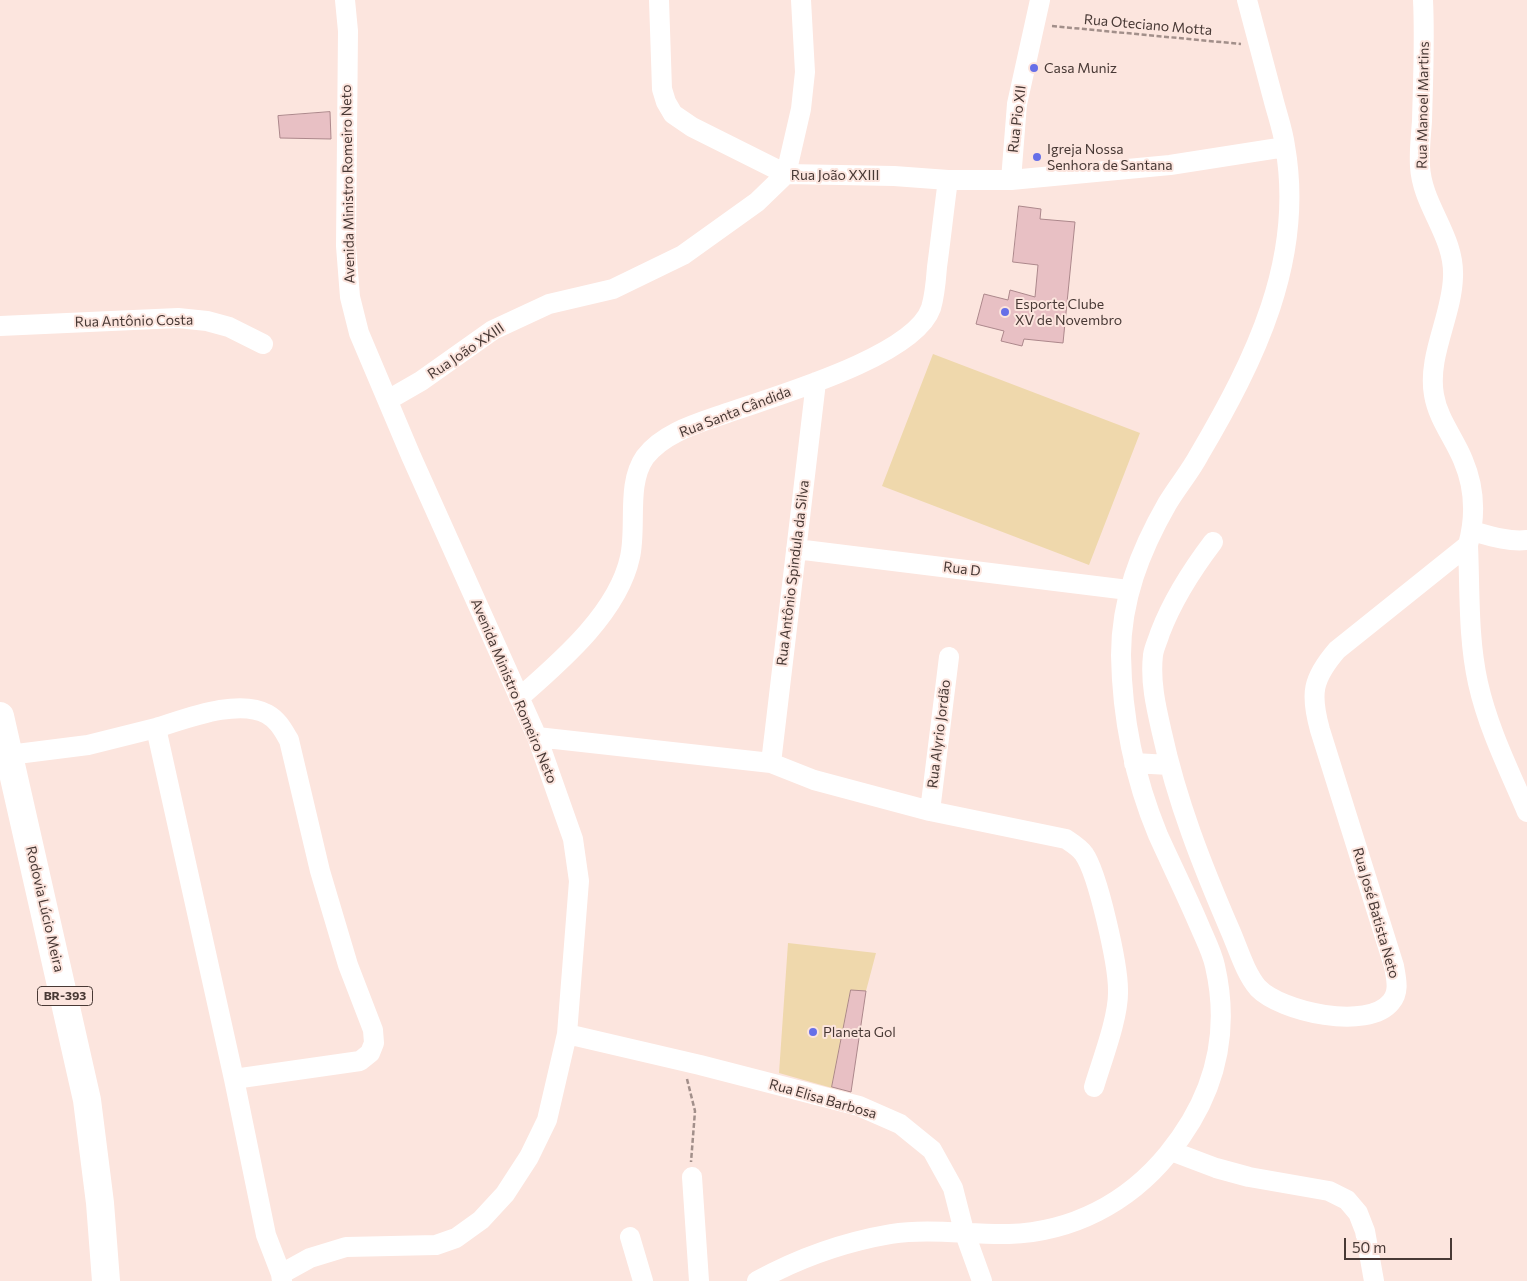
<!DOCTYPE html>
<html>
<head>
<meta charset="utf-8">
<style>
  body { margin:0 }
  #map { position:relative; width:1527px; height:1281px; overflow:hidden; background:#fce5de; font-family:Commissioner,sans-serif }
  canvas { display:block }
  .scale { position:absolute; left:1344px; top:1238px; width:108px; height:22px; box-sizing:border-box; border:2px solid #483935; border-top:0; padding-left:6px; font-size:15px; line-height:18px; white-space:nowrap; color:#483935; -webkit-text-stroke:4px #fce5de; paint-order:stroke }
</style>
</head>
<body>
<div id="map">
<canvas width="1527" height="1281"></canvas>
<div class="scale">50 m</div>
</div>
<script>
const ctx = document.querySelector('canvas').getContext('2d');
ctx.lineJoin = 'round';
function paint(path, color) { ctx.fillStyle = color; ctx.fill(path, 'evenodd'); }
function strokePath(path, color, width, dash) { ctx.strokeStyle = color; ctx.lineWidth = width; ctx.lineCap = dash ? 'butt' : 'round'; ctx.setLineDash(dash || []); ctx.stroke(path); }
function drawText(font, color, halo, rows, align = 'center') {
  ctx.font = font + ' Commissioner,sans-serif'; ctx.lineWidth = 4; ctx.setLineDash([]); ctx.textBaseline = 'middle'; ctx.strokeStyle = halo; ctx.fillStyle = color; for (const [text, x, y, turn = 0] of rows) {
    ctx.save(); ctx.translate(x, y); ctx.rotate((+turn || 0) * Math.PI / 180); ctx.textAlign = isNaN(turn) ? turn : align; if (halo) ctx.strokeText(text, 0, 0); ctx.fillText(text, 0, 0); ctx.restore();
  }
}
paint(new Path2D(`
  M933 354 1140 433 1089 565 882 486Z
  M788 943 876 953 866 991H851L832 1088 779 1073Z`), '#efd8ac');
const building = new Path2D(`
  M330 112 331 139 280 138 278 116Z
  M1019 206 1041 209 1040 219 1075 222 1063 343 1024 339 1022 346 1001 341 1004 331 976 324 984 294 1008 300 1010 290 1035 297 1038 265 1013 262Z
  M851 990 866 991 851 1092 832 1087Z`);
paint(building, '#e8c0c4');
strokePath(building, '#ac878b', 1);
strokePath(new Path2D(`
  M1052 26 1241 44
  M687 1079 695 1111 691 1162`), '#a28f8a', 2.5, [5, 2.5]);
strokePath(new Path2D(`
  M659 0 662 89 666 102 673 114 692 127 786 174 801 109 805 72 801 0
  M1423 0C1425 40 1423 80 1422 121 1421 136 1419 151 1420 166 1422 206 1455 236 1453 277 1452 316 1427 356 1434 395 1438 419 1454 438 1463 460 1475 488 1476 516 1468 545 1470 591 1468 638 1478 683 1488 728 1509 770 1527 812
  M1011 180 1017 104 1040 0
  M0 326 178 318 207 321 229 327 263 344
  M388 400 421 381 493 330 549 304 613 289 683 255 757 202 786 174 894 176 948 180H1011L1170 165 1285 147
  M1472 531C1490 536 1508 542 1527 540
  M1213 542C1191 571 1173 599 1160 633 1158 640 1154 648 1153 655 1150 682 1156 707 1162 733 1177 802 1202 865 1230 930 1238 948 1245 973 1258 988 1281 1012 1368 1031 1391 1002 1400 992 1396 978 1394 966L1320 730C1310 694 1312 679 1337 650L1468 545
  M796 549 1128 590
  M519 698C560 662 618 613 630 557 637 526 626 484 645 457 664 432 699 423 727 413 775 396 914 357 931 308 935 295 936 280 937 267 941 238 944 209 948 180
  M537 737 771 763 814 780 930 811 1066 839C1072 843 1080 848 1084 854 1098 874 1118 964 1118 990 1119 1017 1102 1060 1094 1087
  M9 755 88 745 156 728
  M771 763 816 382
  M1134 763 1169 765
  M930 811 949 657
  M567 1034 700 1065 859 1106 900 1124 932 1150 953 1188 964 1231 982 1281
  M234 1079 360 1061 370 1053 374 1043 373 1030 348 965 320 871 289 740C283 730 278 720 267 714 238 698 186 719 156 728L234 1079 266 1235 281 1274
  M1171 1151 1216 1168 1249 1177 1329 1191 1347 1200 1358 1213 1365 1231 1374 1281
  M692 1177 699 1281
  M630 1237 643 1281
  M282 1281 281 1274 310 1258 346 1247 436 1245 456 1238 481 1220 505 1194 529 1157 547 1120 567 1034 579 881 573 839 537 737 411 456 359 333 350 297 346 246 348 31 345 0
  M757 1281C799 1258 844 1242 891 1234 930 1228 970 1235 1009 1234 1072 1232 1128 1203 1168 1154 1214 1098 1231 1036 1215 966 1212 952 1205 939 1200 927 1187 896 1172 866 1158 835 1134 777 1122 717 1121 655 1121 600 1140 551 1167 504 1177 487 1190 472 1199 455 1255 360 1305 259 1285 146 1283 130 1277 114 1273 98 1264 65 1256 33 1247 0`), '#fff', 20);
strokePath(new Path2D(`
  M0 716 87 1100 100 1203 106 1281`), '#fff', 28);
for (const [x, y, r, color] of [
  [1034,68,5,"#666fe8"],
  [1037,157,5,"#666fe8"],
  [1005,312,5,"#666fe8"],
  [813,1032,5,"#666fe8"]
]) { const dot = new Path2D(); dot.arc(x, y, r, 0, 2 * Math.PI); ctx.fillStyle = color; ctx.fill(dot); strokePath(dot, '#fce5de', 2); }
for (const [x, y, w] of [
  [65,996,55]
]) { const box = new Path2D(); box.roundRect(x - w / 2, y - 9.5, w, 19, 4); ctx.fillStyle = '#fce5de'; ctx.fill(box); strokePath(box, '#483935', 1); }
drawText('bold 12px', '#483935', null, [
  ["BR-393",65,996]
]);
drawText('14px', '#483935', '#fce5de', [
  ["Rua Oteciano Motta",1148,25,5],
  ["Rua Manoel Martins",1423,105,-89],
  ["Rua Pio XII",1017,119,-83],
  ["Rua João XXIII",835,175],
  ["Avenida Ministro Romeiro Neto",348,184,-91],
  ["Rua Antônio Costa",134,321,-1],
  ["Rua João XXIII",466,351,-34],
  ["Rua Santa Cândida",735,412,-21],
  ["Rua D",962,569,7],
  ["Rua Antônio Spindula da Silva",793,573,-83],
  ["Avenida Ministro Romeiro Neto",514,691,67],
  ["Rua Alyrio Jordão",939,734,-83],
  ["Rodovia Lúcio Meira",45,909,77],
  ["Rua José Batista Neto",1376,913,74],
  ["Rua Elisa Barbosa",823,1099,16]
]);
drawText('14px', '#483935', '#fce5de', [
  ["Casa Muniz",1044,68],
  ["Igreja Nossa",1047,149],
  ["Senhora de Santana",1047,165],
  ["Esporte Clube",1015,304],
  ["XV de Novembro",1015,320],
  ["Planeta Gol",823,1032]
], 'left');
</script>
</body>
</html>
